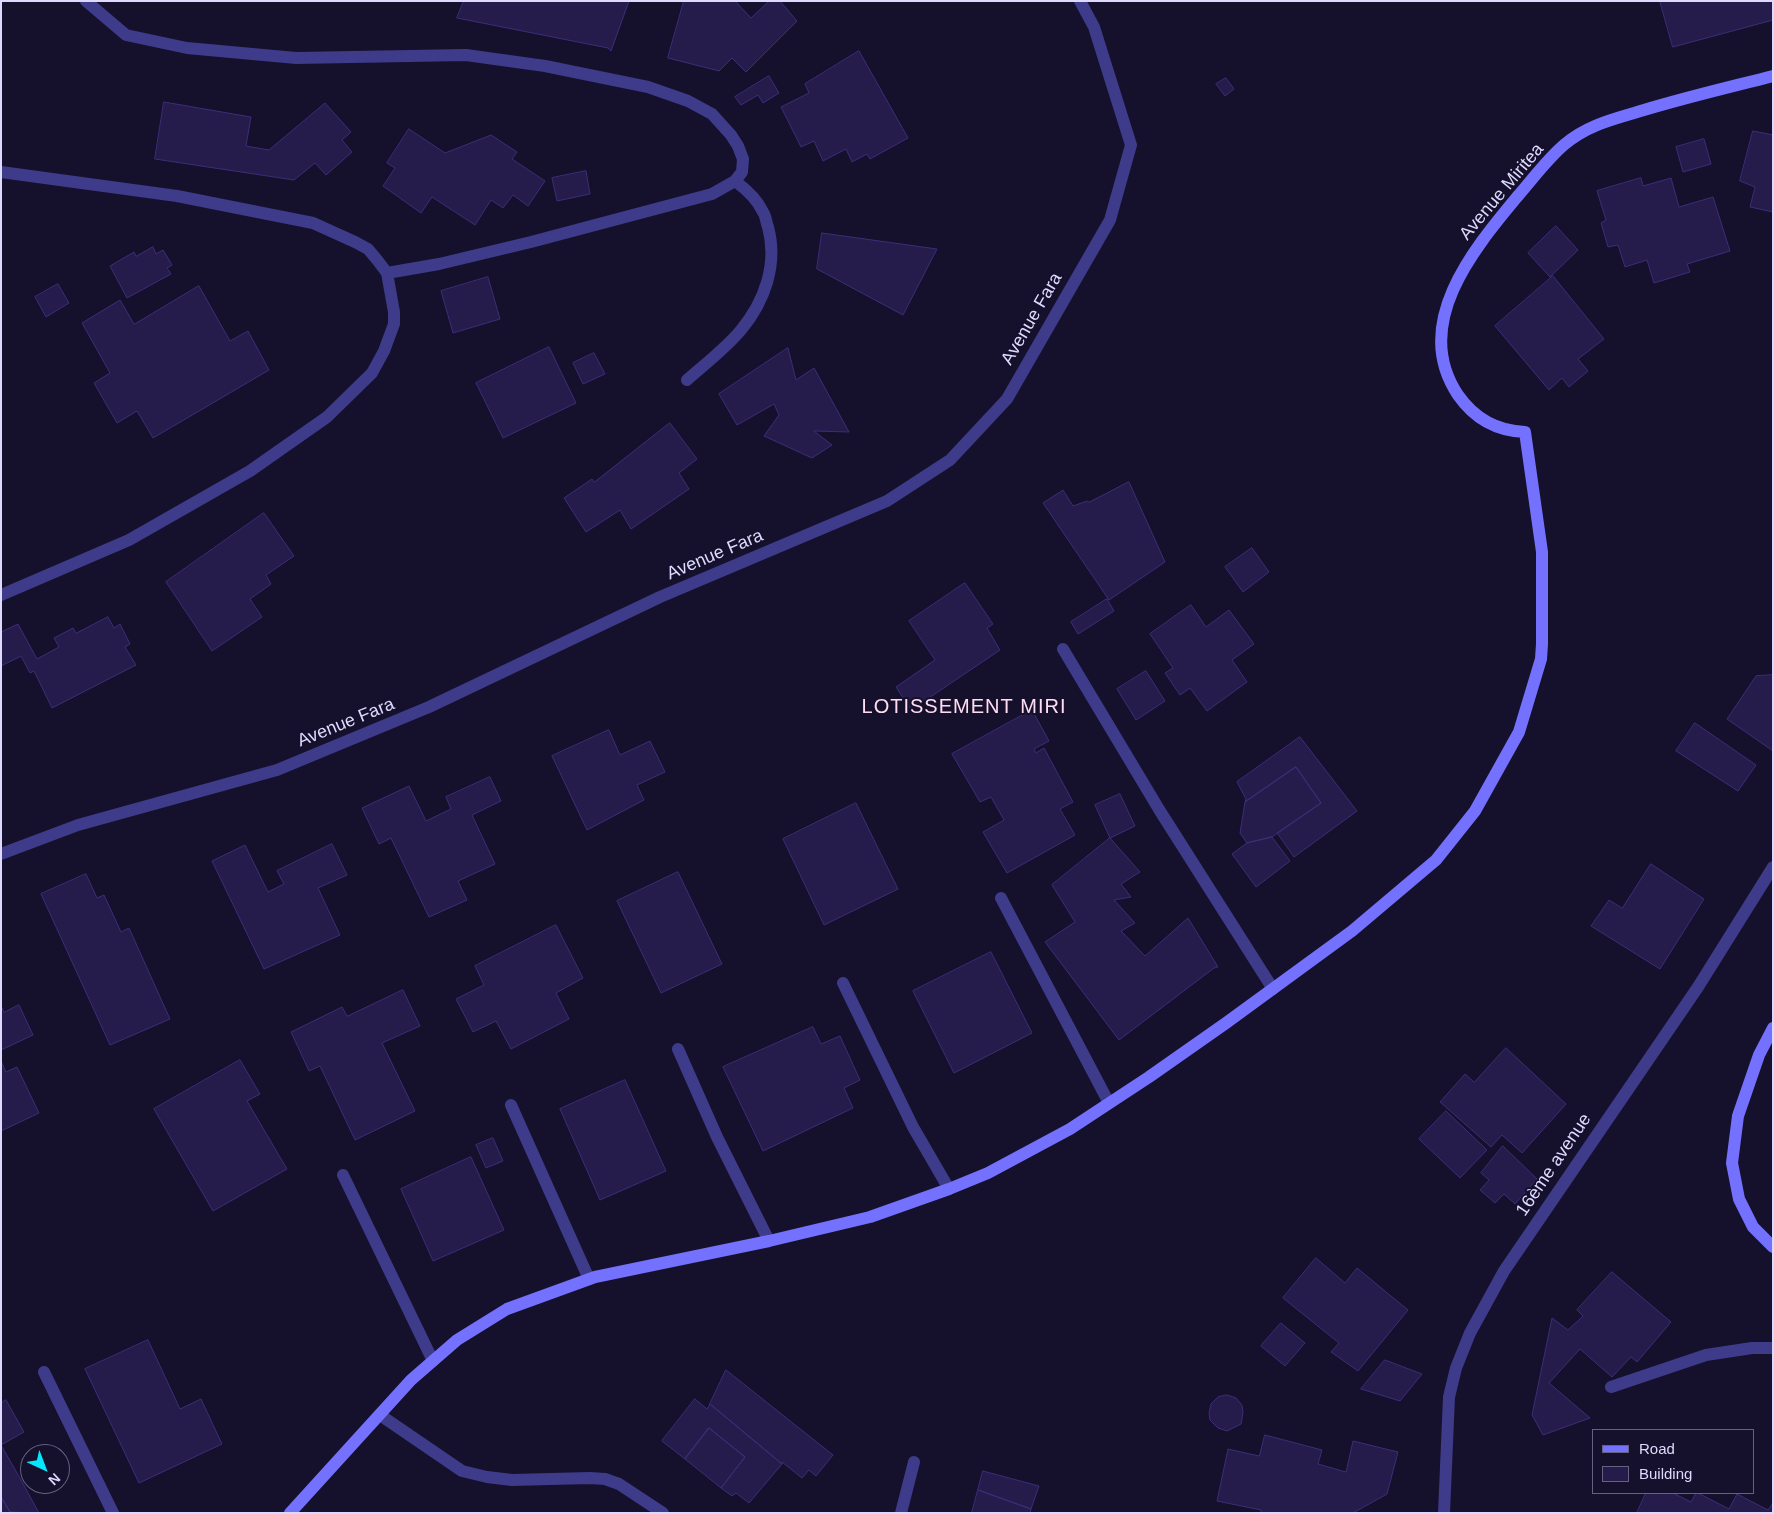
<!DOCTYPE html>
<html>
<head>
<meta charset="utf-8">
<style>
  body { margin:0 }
  #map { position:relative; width:1774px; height:1514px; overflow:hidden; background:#15102b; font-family:Arial,sans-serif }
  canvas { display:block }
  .frame { position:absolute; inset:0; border:2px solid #dedaff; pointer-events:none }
  .legend { position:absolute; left:1592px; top:1429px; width:162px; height:65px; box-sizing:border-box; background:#15102b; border:1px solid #656180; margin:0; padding:6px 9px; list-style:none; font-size:15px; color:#dedaff }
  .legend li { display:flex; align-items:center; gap:10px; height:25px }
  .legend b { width:25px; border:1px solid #656180 }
  .north { position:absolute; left:20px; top:1444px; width:50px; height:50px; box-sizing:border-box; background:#15102b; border:1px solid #656180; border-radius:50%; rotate:137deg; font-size:14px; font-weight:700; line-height:20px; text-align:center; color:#dedaff }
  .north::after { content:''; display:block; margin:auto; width:18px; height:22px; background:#06e7ff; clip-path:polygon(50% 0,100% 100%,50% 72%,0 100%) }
</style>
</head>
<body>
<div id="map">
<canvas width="1774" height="1514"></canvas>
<div class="frame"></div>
<ul class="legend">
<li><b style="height:6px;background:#7471ff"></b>Road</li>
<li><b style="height:14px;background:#261c4c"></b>Building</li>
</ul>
<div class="north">N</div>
</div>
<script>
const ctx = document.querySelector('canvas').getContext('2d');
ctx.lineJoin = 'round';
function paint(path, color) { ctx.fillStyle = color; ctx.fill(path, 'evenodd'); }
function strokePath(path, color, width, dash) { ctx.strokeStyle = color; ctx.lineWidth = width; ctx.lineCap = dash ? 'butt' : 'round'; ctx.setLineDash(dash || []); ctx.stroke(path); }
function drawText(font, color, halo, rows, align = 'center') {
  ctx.font = font + ' Arial,sans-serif'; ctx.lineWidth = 4; ctx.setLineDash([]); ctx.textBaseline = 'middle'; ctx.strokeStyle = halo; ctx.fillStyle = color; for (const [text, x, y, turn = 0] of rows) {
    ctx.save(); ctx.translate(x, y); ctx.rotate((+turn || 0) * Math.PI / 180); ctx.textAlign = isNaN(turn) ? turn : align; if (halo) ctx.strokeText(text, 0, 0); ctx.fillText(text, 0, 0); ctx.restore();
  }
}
const building = new Path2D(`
  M464 1H629L611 51 608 48 457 18Z
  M684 1H735L751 18 769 1H780L797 21 746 72 732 58 719 71 668 58Z
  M1660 1H1773V20L1673 47Z
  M859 51 908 138 870 159 867 154 852 162 846 149 823 161 814 141 801 147 781 107 809 93 805 84Z
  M769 76 779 93 763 103 758 95 741 105 735 97Z
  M1226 78 1234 89 1225 96 1216 84Z
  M164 102 251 117 246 146 269 150 325 103 351 132 342 140 352 152 326 175 315 163 294 180 155 159Z
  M409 129 445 153 491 135 517 152 512 159 545 181 528 206 513 195 503 208 491 200 475 225 432 197 421 213 383 186 395 168 387 163Z
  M1753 131 1773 135V212L1750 207 1755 187 1740 181Z
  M1704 139 1711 164 1683 172 1676 147Z
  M586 171 590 194 557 201 552 178Z
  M1641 178 1643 186 1671 178 1679 207 1713 197 1730 251 1687 264 1690 272 1654 283 1647 260 1625 267 1618 245 1608 247 1601 223 1606 220 1597 191Z
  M1556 226 1578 250 1550 277 1528 253Z
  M822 233 937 249 903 315 817 269Z
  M153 247 156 254 163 250 172 265 167 268 171 274 127 298 110 266 134 252 136 256Z
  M1553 276 1604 339 1578 359 1588 371 1569 387 1562 378 1549 390 1495 326Z
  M488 277 500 319 453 333 441 291Z
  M58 284 69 303 46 317 35 297Z
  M199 286 230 341 248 331 269 370 153 438 137 411 117 423 94 383 110 373 82 323 120 300 134 324Z
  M549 347 576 403 503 438 476 383Z
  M788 348 796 380 814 368 849 432 814 431 832 445 812 458 764 436 779 415 774 404 737 425 719 394Z
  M594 353 605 374 583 384 573 363Z
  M670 423 697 459 679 473 689 489 631 529 620 510 586 532 564 498 592 479 594 482Z
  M1129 482 1165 562 1109 600 1043 503 1063 490 1073 506 1087 501 1089 502Z
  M264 513 294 556 266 575 271 584 250 599 262 617 212 651 166 582Z
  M1252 548 1269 572 1243 592 1225 567Z
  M965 583 993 624 987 628 1000 650 911 710 896 687 935 660 909 621Z
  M1107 599 1114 611 1078 634 1071 622Z
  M1191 605 1206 627 1229 610 1254 644 1232 660 1247 682 1207 711 1190 688 1180 695 1165 673 1173 668 1150 634Z
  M108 617 114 628 120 624 130 644 125 647 136 665 52 708 34 671 30 673 21 656 1 666V632L18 624 37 659 59 647 54 638 73 628 76 633Z
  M1146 671 1165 701 1136 720 1117 689Z
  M1773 675V751L1727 719 1756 676Z
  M1032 710 1049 741 1034 749 1036 753 1044 748 1073 802 1060 809 1075 835 1007 873 983 832 1004 820 991 797 980 802 952 754Z
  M1695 723 1756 765 1738 791 1676 751Z
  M609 730 620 755 650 741 665 772 637 785 644 800 587 830 552 756Z
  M1300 737 1357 811 1294 857 1277 833 1321 803 1296 767 1245 802 1246 799 1237 782Z
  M1296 767 1321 803 1272 837 1247 843 1240 833 1245 802Z
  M490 777 501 801 472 815 495 864 458 881 467 900 429 917 391 838 379 844 362 808 409 786 426 821 451 809 446 797Z
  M1120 794 1135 826 1110 838 1095 805Z
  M856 803 898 889 824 925 783 839Z
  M1272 837 1290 861 1256 887 1232 854 1247 843Z
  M1110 838 1140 872 1121 884 1131 897 1114 900 1135 923 1121 931 1145 956 1188 918 1218 967 1214 968 1119 1040 1045 942 1075 922 1052 885Z
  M332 844 347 875 318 888 340 935 264 969 212 861 245 845 268 892 284 884 277 871Z
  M1651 864 1704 899 1660 969 1591 926 1609 900 1622 908Z
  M678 872 722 964 661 993 617 901Z
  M86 874 97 898 104 895 121 932 129 928 170 1019 110 1045 41 894Z
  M556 925 583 978 556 993 569 1019 511 1049 496 1021 473 1032 456 999 484 985 475 966Z
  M991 952 1032 1033 954 1073 913 991Z
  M403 990 420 1026 382 1043 415 1111 355 1140 320 1066 309 1071 291 1032 342 1007 347 1016Z
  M19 1005 33 1035 1 1050V1006L4 1012Z
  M813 1027 821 1044 840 1036 860 1080 844 1088 853 1108 763 1151 723 1067Z
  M1506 1048 1566 1104 1522 1153 1502 1135 1491 1147 1440 1102 1465 1074 1474 1082Z
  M240 1060 260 1094 247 1101 287 1169 213 1211 154 1109Z
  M1 1061 6 1072 17 1067 39 1113 1 1131Z
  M625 1080 666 1171 600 1200 560 1109Z
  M1446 1111 1487 1150 1460 1178 1419 1139Z
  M493 1138 503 1161 486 1168 476 1145Z
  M1503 1146 1537 1179 1515 1204 1504 1194 1495 1203 1480 1190 1489 1180 1481 1173Z
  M471 1157 504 1230 433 1261 401 1189Z
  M1316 1258 1345 1283 1357 1268 1408 1310 1358 1371 1331 1352 1339 1343 1283 1298Z
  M1612 1272 1671 1322 1637 1362 1631 1357 1612 1377 1580 1349 1549 1383 1590 1418 1543 1435 1532 1415 1552 1318 1568 1330 1583 1316 1577 1310Z
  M1281 1323 1305 1343 1285 1366 1261 1346Z
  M148 1340 180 1409 201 1399 222 1444 139 1483 85 1369Z
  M1385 1360 1422 1374 1400 1401 1361 1389Z
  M726 1370 833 1455 816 1476 809 1470 802 1478 782 1462V1464L710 1404Z
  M1227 1395 1236 1398 1242 1405 1243 1413 1241 1424 1227 1431 1218 1428 1210 1420 1209 1413 1211 1404 1218 1397Z
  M695 1399 707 1409 710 1404 782 1464 749 1503 736 1493 732 1496 721 1488 745 1457 709 1428 685 1459 662 1441Z
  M6 1400 24 1432 1 1445V1403Z
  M709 1428 745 1457 721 1488 685 1459Z
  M1265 1435 1322 1450 1318 1464 1346 1472 1353 1441 1398 1452 1387 1494 1353 1513H1261V1510L1217 1501 1228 1449 1259 1456Z
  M1 1445 21 1480 39 1513 10 1512 1 1497Z
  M983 1471 1039 1486 1031 1509 978 1490Z
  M978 1490 1031 1509 1030 1513H972Z
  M1646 1493H1673L1691 1502 1696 1493H1698L1729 1509 1737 1494 1768 1510 1773 1503V1513H1637Z
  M1 1497 10 1512 18 1513H1Z`);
paint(building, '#261c4c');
strokePath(building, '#3c2e78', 1);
strokePath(new Path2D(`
  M687 380C705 364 725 349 741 330 765 301 778 264 768 227 766 222 766 216 763 212 757 199 746 189 735 181
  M1063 649 1160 811 1273 989
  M1001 898 1109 1103
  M843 983 913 1127 949 1189
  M678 1049 717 1137 769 1241
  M511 1105 589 1279
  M343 1175 433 1361
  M44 1372 113 1513
  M1611 1387 1706 1355 1752 1348H1773`), '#3e3b8a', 12);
strokePath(new Path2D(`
  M86 1 126 35 187 48 296 58 466 55 545 66 648 87 688 101 712 114 731 135 738 146 743 159 742 172 735 181 712 194 531 242 439 264 387 273
  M1 172 177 196 313 223 355 242 368 249 378 261 387 273 394 312V324L384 351 372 373 327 417 250 471 129 540 1 595
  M1 854 78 825 277 770 429 707 660 597 887 501 950 460 1007 399 1110 220 1131 145 1094 27 1080 1
  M380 1415 462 1471 487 1477 512 1480 590 1478 605 1479 619 1484 663 1513
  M901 1513 914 1462
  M1444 1513 1449 1397 1456 1368 1470 1333 1504 1271 1698 987 1773 867`), '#3e3b8a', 12);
strokePath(new Path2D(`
  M1773 1028 1759 1055 1738 1116 1732 1163 1739 1199 1753 1227 1773 1247
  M290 1513 411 1380 457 1340 507 1309 595 1277 769 1241 870 1217 949 1189 988 1173 1070 1129 1149 1077 1226 1023 1352 931 1436 860 1475 811 1519 732 1541 659 1542 644V552L1525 432C1497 431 1474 418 1458 395 1411 325 1472 251 1517 197 1532 180 1547 159 1565 144 1589 124 1615 119 1644 110 1687 97 1730 87 1773 76`), '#7471ff', 12);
drawText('18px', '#dedaff', '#15102b', [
  ["Avenue Miritea",1502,192,-50],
  ["Avenue Fara",1032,319,-60],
  ["Avenue Fara",715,555,-23],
  ["Avenue Fara",346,723,-22],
  ["16ème avenue",1554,1165,-56]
]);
ctx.letterSpacing = '1px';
drawText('20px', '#ffdcf2', '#15102b', [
  ["LOTISSEMENT MIRI",964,707]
]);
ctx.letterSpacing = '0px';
</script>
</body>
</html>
